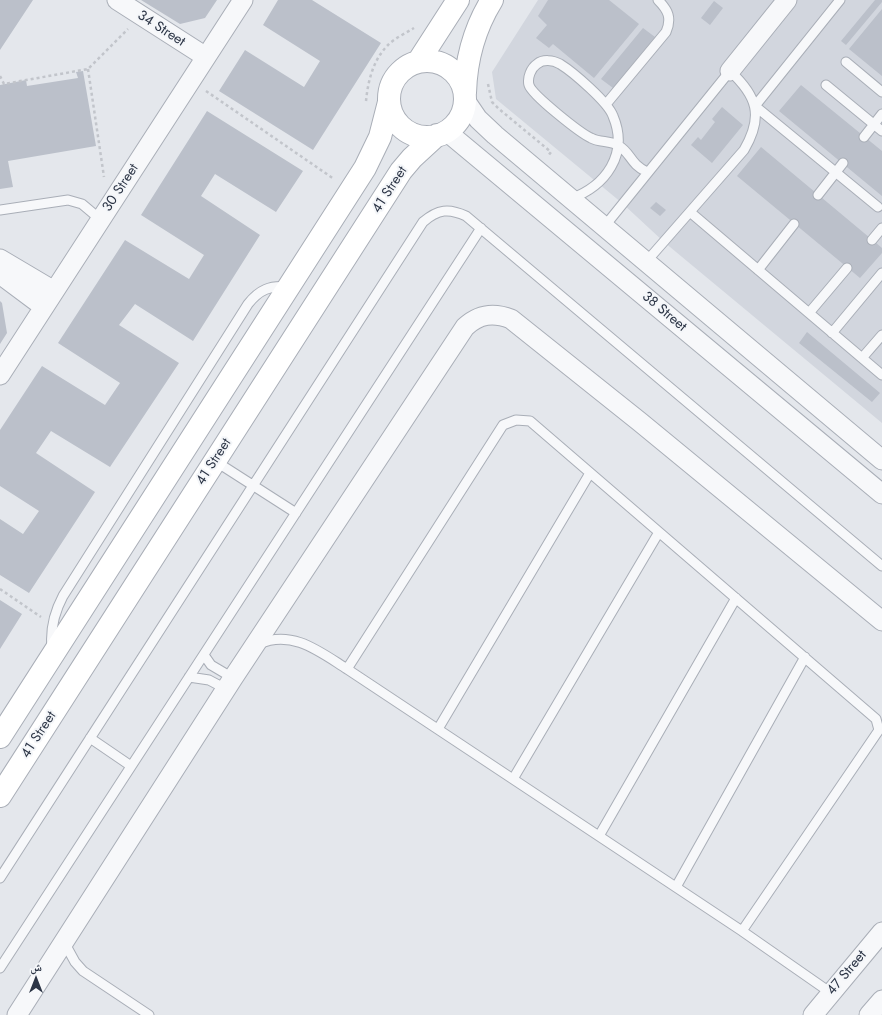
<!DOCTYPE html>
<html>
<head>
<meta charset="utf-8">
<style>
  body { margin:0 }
  #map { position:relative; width:882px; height:1015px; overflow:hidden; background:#e4e7ec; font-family:Jost,"Noto Naskh Arabic",sans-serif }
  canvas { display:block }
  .north { position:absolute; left:16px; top:959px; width:40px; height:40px; -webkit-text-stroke:3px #f4f6f9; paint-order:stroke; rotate:0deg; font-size:11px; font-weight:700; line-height:16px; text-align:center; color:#2b3445 }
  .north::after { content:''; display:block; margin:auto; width:14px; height:18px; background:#2b3445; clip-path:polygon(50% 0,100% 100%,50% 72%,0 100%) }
</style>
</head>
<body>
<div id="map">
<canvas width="882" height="1015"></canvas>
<div class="north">ش</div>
</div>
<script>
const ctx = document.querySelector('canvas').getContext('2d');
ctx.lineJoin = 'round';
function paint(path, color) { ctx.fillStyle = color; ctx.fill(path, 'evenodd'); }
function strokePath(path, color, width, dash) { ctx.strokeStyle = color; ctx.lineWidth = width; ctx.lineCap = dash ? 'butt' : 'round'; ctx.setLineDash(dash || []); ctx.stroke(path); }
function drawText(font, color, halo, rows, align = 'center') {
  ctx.font = font + ' Jost,sans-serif'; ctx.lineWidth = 4; ctx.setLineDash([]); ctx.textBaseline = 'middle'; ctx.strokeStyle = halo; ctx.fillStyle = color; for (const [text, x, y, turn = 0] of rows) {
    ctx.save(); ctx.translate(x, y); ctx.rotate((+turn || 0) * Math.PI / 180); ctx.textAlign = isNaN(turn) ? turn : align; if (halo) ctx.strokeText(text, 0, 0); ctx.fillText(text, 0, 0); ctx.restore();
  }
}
paint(new Path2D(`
  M538 0H882V423L664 242 622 203 496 99 492 72Z`), '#d2d6de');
paint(new Path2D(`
  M0 0H33L0 50Z
  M141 0H217L205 18 180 24Z
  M278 0H312L381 43 313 150 219 91 245 50 304 87 320 61 263 25Z
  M548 0H609L639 24 594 78 553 44 549 48 536 38 547 25 538 16Z
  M875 0H882V2L846 45 841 41Z
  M714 1 723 8 710 25 701 18Z
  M882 9V76L849 49Z
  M643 28 655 37 613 88 601 79Z
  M83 71 96 146 8 161 13 187 0 189V85L26 80 27 86 78 78 76 72Z
  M801 85 882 151V196L779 111Z
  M722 107 743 125 712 163 691 145 698 137 701 140 715 122 712 119Z
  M207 111 303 171 276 212 215 174 201 196 260 235 193 341 135 304 119 325 179 363 110 467 51 431 36 453 95 492 29 593 0 575V519L23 534 39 511 0 486V430L42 366 105 405 120 383 58 343 125 240 189 279 204 255 141 215Z
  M761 147 882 248V253L860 278 737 176Z
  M656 202 666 210 660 216 650 208Z
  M0 301 2 303 7 333 0 344Z
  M807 332 880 393 872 402 799 343Z
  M0 600 22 614 0 649Z`), '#bbc0ca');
const lane = new Path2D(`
  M840 0 755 106 878 207
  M846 62 882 92
  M826 85 882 131
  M607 103 666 32C672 18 668 10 658 0
  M864 137 882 114
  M818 195 843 163
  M570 199C606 186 629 154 613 116 608 102 573 72 560 64 553 60 543 59 537 64 531 68 527 78 529 85 532 95 580 133 591 138 600 143 611 140 619 146 631 153 630 164 647 172
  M0 210 68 200 82 204 101 220
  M690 212 882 375
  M604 227 730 71C757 96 764 116 744 150L646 262
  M872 240 882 228
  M758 270 794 224
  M809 313 847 268
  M832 333 882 273
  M862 358 882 335
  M215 461 296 513
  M259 644C292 629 320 652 347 669L742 931 831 993
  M52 648C50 629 54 613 63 596L248 304C259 290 270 285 288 287
  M204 655 211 665 233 678
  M347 669 503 425 516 420 530 421 876 719 879 730 742 931
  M189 677 209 680 226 689
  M438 729 590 473
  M90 738 131 766
  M513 779 659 532
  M599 836 736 598
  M0 878 423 222C438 209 449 208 466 216L882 566
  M676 887 805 657
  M64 942 75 962 83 971 149 1015
  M0 968 481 228`);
const street = new Path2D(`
  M117 0 206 57
  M730 71 787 0
  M465 100 478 119 495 135 882 460
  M446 131 882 494
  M0 259 54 291
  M0 274 44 307
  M0 375 243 0
  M17 1015 233 678 465 327C479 314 493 312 511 319L640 422 882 621
  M813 1015 882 932
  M869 1015 882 1000`);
const secondary = new Path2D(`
  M389 99a38 38 0 1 1 76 0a38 38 0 1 1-76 0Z
  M418 62 458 0
  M465 93C466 59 474 29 492 0
  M0 737 365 168 380 137 389 102
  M0 796 401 171 412 158 437 135`);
strokePath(lane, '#a9aeb7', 11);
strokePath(street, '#a9aeb7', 21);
strokePath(secondary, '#a9aeb7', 24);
strokePath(new Path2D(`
  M88 69 104 177
  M0 76 4 84 88 69 128 29
  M488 84 492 102 499 109 551 152 548 156
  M206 91 334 179
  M366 101C368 81 373 60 388 45 395 38 406 33 414 28
  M0 589 41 617`), '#c2c5cb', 2.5, [3, 3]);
strokePath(lane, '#f7f8fa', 9);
strokePath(street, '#f7f8fa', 19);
strokePath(secondary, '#fff', 22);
drawText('14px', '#2b3445', '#f4f6f9', [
  ["34 Street",161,29,33],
  ["30 Street",121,188,-57],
  ["41 Street",390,190,-57],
  ["38 Street",664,312,40],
  ["41 Street",214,462,-57],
  ["41 Street",39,735,-57],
  ["47 Street",847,973,-50]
]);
</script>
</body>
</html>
